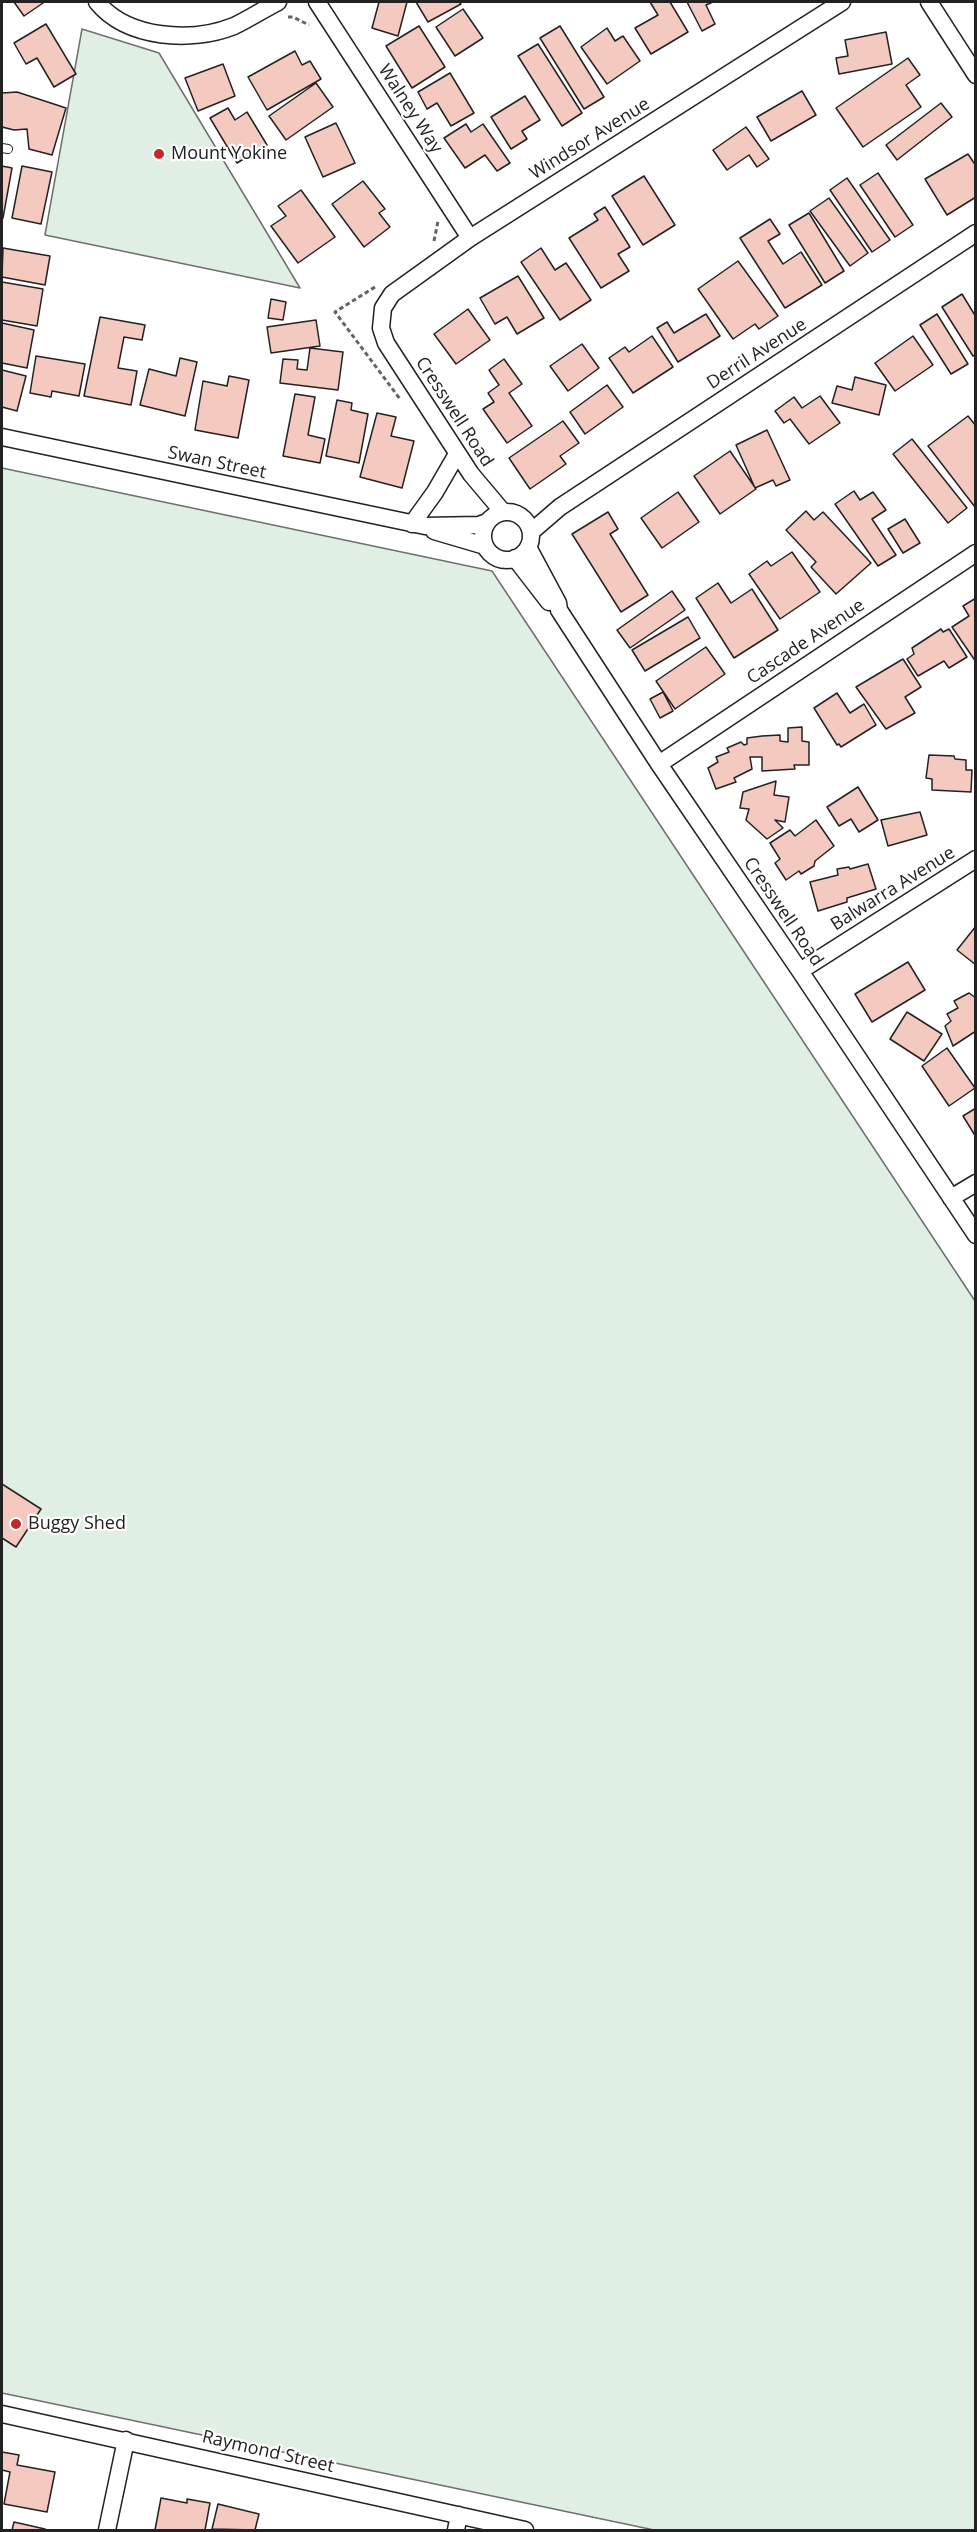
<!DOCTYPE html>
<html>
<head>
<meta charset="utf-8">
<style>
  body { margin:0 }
  #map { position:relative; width:977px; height:2532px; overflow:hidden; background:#fff; font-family:"Open Sans",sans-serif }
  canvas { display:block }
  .frame { position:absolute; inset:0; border:3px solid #222; pointer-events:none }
</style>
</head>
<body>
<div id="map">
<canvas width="977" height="2532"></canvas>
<div class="frame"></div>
</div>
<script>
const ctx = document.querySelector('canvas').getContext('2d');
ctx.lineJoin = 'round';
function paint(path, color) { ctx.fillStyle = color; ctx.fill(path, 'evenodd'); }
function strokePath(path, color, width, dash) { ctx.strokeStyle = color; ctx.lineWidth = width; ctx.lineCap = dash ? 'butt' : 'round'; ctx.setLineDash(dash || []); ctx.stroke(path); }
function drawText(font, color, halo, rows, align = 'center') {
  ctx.font = font + ' "Open Sans",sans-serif'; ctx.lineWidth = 4.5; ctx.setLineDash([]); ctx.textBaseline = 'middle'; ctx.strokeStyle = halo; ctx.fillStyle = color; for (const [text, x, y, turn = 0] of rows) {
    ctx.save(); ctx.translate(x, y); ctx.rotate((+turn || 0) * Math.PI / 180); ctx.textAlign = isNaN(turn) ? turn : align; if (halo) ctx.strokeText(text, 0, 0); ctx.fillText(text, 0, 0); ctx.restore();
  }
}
const green = new Path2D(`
  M82 29 159 53 300 288 45 235Z
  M2 468 492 571 975 1301V2530H654L2 2393Z`);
paint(green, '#e0efe3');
strokePath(green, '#6f6f6f', 1.5);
const building = new Path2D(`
  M14 2H42L43 3 24 16Z
  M379 2H407L398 36 372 28Z
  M416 2H459L461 4 428 22Z
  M650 2H670L688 32 651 54 635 28 658 15Z
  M687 2H713L706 5 715 24 702 31Z
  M463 9 483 38 455 56 436 27Z
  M46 24 76 74 54 87 37 58 26 64 14 43Z
  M419 26 445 67 412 88 386 46Z
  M560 26 604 97 584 109 540 38Z
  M607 28 615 41 623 36 640 61 607 84 581 47Z
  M886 32 892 64 839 74 836 58 848 56 845 40Z
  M538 44 582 113 562 126 518 56Z
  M295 51 302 65 310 61 321 79 267 110 248 77Z
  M908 58 920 75 906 85 921 107 863 147 836 108Z
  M223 64 235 96 198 111 185 78Z
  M450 73 474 113 451 126 437 103 427 109 418 92Z
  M316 83 333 107 286 140 269 116Z
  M802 91 816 115 771 141 757 117Z
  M17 92 66 108 52 155 29 149 27 129 14 130 2 127V93Z
  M525 96 540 120 522 131 527 139 511 149 491 117Z
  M941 103 952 117 897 160 886 145Z
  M228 108 235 120 247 112 267 145 237 163 210 118Z
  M336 123 355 163 323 177 305 137Z
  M466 124 471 132 483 124 510 163 497 171 485 155 465 168 444 138Z
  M746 127 769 159 757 167 749 155 727 170 713 150Z
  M968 154 976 166V197L947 215 925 179Z
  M2 166 12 168 3 218H2Z
  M22 166 52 172 41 224 12 218Z
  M878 173 913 225 895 237 860 185Z
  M644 176 675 225 643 245 612 196Z
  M847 178 890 240 872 252 830 190Z
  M363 181 385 209 379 213 390 227 364 247 332 204Z
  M301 190 335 237 298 263 271 226 286 216 278 206Z
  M829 198 868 253 850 266 810 211Z
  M605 207 630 247 618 254 629 271 601 288 569 238 598 220 594 214Z
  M809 213 844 271 825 283 789 225Z
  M770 219 780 234 768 241 783 264 801 252 822 285 785 308 740 238Z
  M3 248 50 256 45 285 2 277Z
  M541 248 555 270 566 263 591 300 560 320 521 262Z
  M738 261 778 316 759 329 755 324 733 339 698 289Z
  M518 276 544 318 517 334 507 317 495 324 480 298Z
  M2 282 43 289 37 326 2 320Z
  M962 294 976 317V355L973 356 942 307Z
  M271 299 286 302 283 320 268 318Z
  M468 309 490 340 456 364 434 334Z
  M706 314 720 336 678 362 657 328 667 322 674 333Z
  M937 314 968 364 951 374 920 325Z
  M100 317 145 325 142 340 124 337 118 368 137 371 131 405 84 396Z
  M316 320 320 346 271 353 267 327Z
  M2 323 34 330 27 368 2 363Z
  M652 336 673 367 633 393 609 358 625 347 629 352Z
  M913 336 933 365 895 391 875 363Z
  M582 344 599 368 568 391 550 366Z
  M310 348 343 352 338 390 280 383 283 359 298 360 297 369 307 370Z
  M36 356 85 364 79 396 52 391 51 397 30 393Z
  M180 358 197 362 185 416 140 405 149 369 176 376Z
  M504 359 522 384 509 393 532 426 507 443 483 409 494 402 488 393 499 385 489 370Z
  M2 370 26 376 17 411 2 407Z
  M229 376 249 380 238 438 195 430 203 381 227 386Z
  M855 377 886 385 879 415 832 403 837 386 852 390Z
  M607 385 623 407 585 434 570 412Z
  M295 394 315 397 308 435 325 439 320 463 283 456Z
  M820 396 840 423 809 444 790 419 784 423 775 411 794 397 802 408Z
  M337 400 352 403 351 410 368 414 359 463 326 456Z
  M377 413 396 417 391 436 414 441 402 488 360 477Z
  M968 416 976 426 975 507 928 446Z
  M563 421 579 443 560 456 566 464 530 489 509 458Z
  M767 430 790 480 776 486 773 480 755 488 736 445Z
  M912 439 967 508 948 523 893 454Z
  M730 451 756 489 720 514 694 476Z
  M854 491 860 500 873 492 886 510 872 519 896 555 878 566 835 504Z
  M678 492 699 522 662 548 641 518Z
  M806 511 814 520 823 512 871 563 836 594 811 567 816 562 786 530Z
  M608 512 618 529 610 534 648 595 621 612 572 534Z
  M905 519 920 543 903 553 888 529Z
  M792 552 820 592 780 619 749 574 767 561 771 566Z
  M718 583 731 603 752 589 778 630 734 658 696 598Z
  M672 591 685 610 630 648 617 630Z
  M976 598V662L952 627 969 616 963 606Z
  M688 617 700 638 645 671 632 650Z
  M941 629 943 632 949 629 967 657 949 668 944 661 918 676 907 659 914 654 912 648Z
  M706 647 725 674 675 709 656 681Z
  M903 659 921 687 905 697 915 713 886 729 856 687Z
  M663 692 673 711 660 718 650 699Z
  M837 693 850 713 864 704 876 725 841 747 839 744 837 745 814 708Z
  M802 727V741L809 742V765H794L795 769 762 771V757H750L752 769 734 778 736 782 716 789 708 768 718 762 716 757 729 752 727 748 741 742 744 745 747 744V738L762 736 780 735V741L788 742V728Z
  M929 755 954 756 955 759 966 760V770H972L971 792 932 790V779L926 778Z
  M776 781 774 795 789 797 785 822 775 820 783 828 767 839 746 820 749 809 740 808 743 792Z
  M858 787 878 820 859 832 851 819 839 826 827 807Z
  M920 812 927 835 888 846 881 820Z
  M816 820 834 846 815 861 814 866 801 874 799 871 786 880 775 863 780 859 770 843 790 830 795 836Z
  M868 864 876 889 847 898V902L818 911 810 882 838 875 837 869 849 867 850 869Z
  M976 926V965L957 950Z
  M908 962 925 990 872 1022 855 994Z
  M969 993 976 998V1031L953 1046 945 1026 951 1021 947 1014 958 1008 954 1001Z
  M907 1012 942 1034 924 1061 890 1039Z
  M947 1048 975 1088 949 1106 922 1066Z
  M976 1108V1137L963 1116Z
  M2 1484 41 1509 16 1547 2 1538Z
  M2 2452 19 2455 17 2465 55 2472 47 2512 4 2504 10 2472 2 2470Z
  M161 2498 187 2503V2499L210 2503 205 2530H155Z
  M218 2504 259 2514 255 2530 212 2529Z
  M14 2522 45 2529 44 2530H12Z`);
paint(building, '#f3c9c0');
strokePath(building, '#222', 1.5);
const lane = new Path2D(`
  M2 148 8 149`);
const street = new Path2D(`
  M97 2C127 39 192 43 234 26 249 19 264 9 278 2
  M317 2 470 238
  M929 2 976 75
  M2 437 425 526 479 525 487 522
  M503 512 471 474 386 343 381 328 383 308 392 294 470 238 842 2
  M483 536a24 24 0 1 1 48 0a24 24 0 1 1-48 0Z
  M412 524 435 492 457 454
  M434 531 485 546
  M531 532 560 507 976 233
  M528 547 558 603 559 610 659 764 800 971 976 1235
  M515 558 549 602
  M659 764 976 553
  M800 971 976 859
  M951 1198 976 1183
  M2 2414 525 2530
  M107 2530 126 2440
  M456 2530 459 2515`);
strokePath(lane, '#222', 10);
strokePath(street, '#222', 19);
strokePath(new Path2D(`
  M288 17H293L309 25
  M434 241 438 221
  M375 287 335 312 400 399`), '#646464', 3, [4.5, 3]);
strokePath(lane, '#fff', 8);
strokePath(street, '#fff', 16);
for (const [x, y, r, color] of [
  [159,154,6,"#c62828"],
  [16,1524,6,"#c62828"]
]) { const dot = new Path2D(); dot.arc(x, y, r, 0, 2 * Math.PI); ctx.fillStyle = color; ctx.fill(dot); strokePath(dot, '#fff', 2); }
drawText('18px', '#222', '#fff', [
  ["Walney Way",410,109,57],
  ["Windsor Avenue",590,139,-32],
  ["Derril Avenue",757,354,-33],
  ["Cresswell Road",454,412,57],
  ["Swan Street",217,463,12],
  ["Cascade Avenue",806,642,-34],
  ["Balwarra Avenue",893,889,-32],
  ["Cresswell Road",783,912,56],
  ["Raymond Street",268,2452,13]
]);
drawText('18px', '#222', '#fff', [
  ["Mount Yokine",171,154],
  ["Buggy Shed",28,1524]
], 'left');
</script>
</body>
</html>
